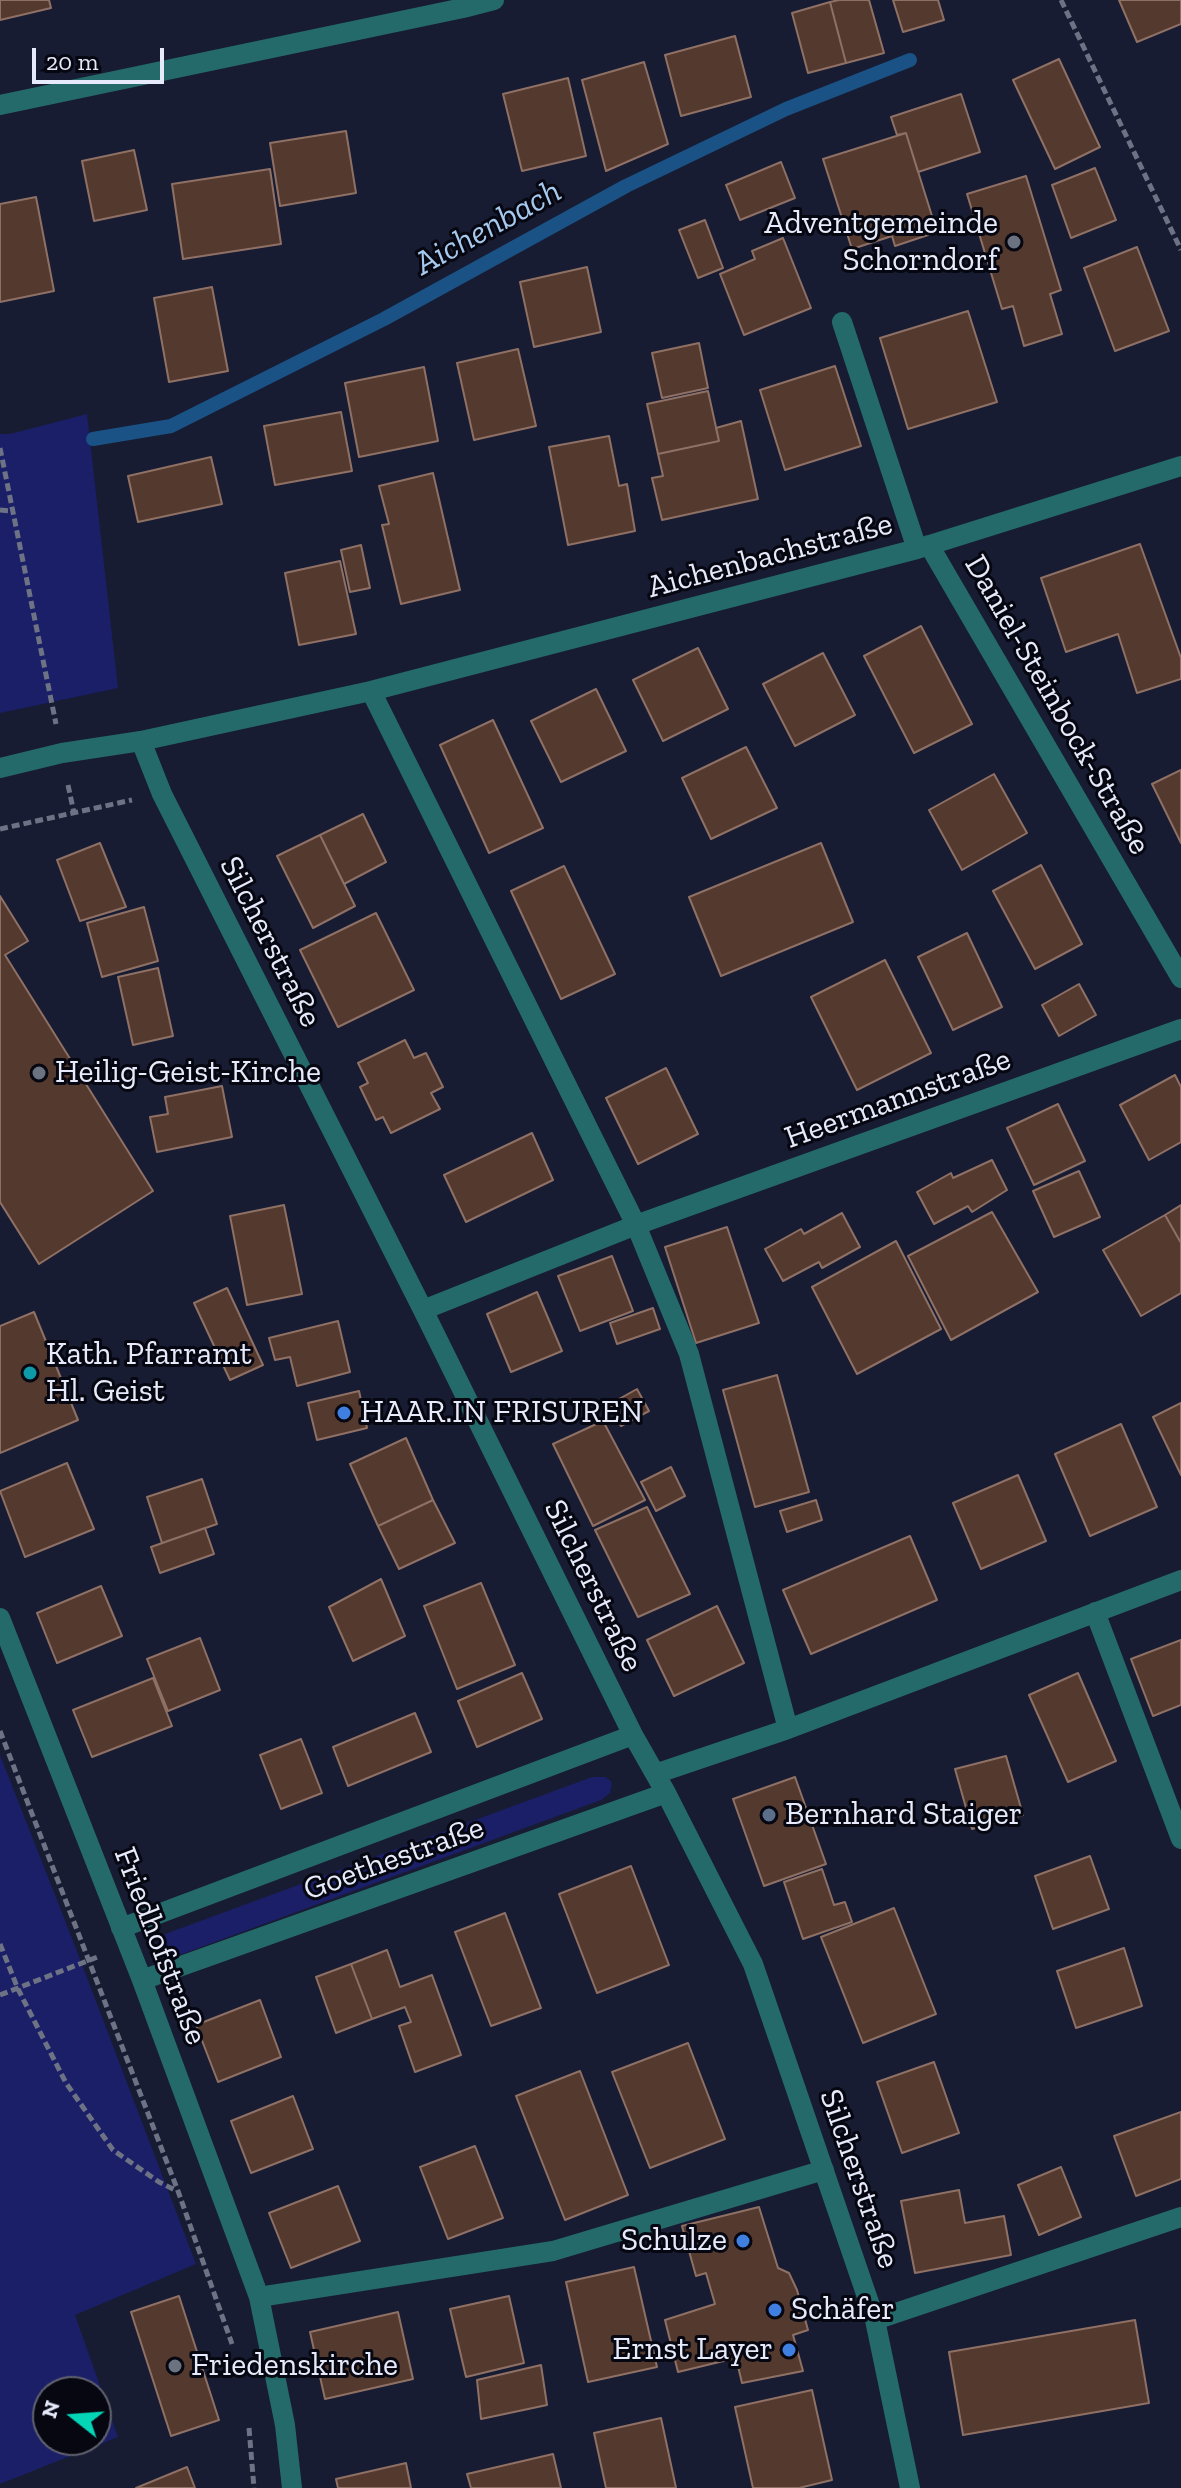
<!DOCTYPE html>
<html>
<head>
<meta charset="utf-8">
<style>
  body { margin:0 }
  #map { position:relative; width:1181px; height:2488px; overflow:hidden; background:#171c32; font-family:"Zilla Slab",serif }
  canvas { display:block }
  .north { position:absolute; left:32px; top:2376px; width:80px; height:80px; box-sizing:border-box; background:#060711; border:2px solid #60626e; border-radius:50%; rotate:287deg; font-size:22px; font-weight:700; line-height:32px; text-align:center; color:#e6eafa }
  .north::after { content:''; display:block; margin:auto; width:28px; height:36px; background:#03d5b6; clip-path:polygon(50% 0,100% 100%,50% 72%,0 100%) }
  .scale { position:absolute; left:32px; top:48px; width:132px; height:36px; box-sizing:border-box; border:4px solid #e6eafa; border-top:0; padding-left:10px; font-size:24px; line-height:28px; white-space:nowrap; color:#e6eafa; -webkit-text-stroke:6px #060711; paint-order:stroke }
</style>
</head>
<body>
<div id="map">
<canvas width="1181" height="2488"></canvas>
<div class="north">N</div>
<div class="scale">20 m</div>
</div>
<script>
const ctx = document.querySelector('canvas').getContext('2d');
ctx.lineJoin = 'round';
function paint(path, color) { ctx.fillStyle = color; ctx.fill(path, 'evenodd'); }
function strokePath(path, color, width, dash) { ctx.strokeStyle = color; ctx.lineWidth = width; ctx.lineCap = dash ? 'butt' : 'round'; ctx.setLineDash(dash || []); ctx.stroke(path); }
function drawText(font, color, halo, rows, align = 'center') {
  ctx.font = font + ' "Zilla Slab",serif'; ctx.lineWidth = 6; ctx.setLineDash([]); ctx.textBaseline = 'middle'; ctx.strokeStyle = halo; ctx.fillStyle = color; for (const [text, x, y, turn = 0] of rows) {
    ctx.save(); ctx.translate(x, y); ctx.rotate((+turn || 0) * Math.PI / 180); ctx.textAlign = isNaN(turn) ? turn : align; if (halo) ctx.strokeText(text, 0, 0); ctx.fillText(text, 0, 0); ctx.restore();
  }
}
paint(new Path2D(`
  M87 414 118 688 0 713V434H10Z
  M0 1755 70 1933 196 2264 75 2315 118 2437 0 2484ZM48 2392H96V2440H48Z
  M592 1777H605L612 1782 610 1793 601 1800 174 1957 166 1955 160 1950 159 1941 165 1934Z`), '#1a1f67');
strokePath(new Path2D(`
  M93 439 171 426 384 319 626 186 786 109 910 60`), '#1b5286', 14);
const building = new Path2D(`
  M0 0H49L51 8 0 20Z
  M839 0H869L884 53 846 63 830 2Z
  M893 0H938L944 20 903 32Z
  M1119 0H1181V24L1137 42Z
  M830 2 846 63 808 73 792 13Z
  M735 36 751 97 681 116 665 55Z
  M1059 59 1100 147 1055 169 1013 80Z
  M644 62 668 144 606 171 582 80Z
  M568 78 586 156 522 171 503 94Z
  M961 94 980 152 918 172 906 133 897 135 891 117Z
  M346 131 356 193 280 206 270 143Z
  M906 133 937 232 895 246 892 236 852 249 823 159Z
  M134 150 147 210 94 221 82 161Z
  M781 162 795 198 740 220 726 185Z
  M1095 168 1116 220 1071 238 1052 185Z
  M270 169 281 244 183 259 172 184Z
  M1026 176 1061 290 1050 294 1062 334 1024 346 1013 306 1002 309 967 194Z
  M36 197 54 291 0 302V204Z
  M705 220 723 268 698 278 679 230Z
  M783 238 811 308 744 335 720 274 755 259 752 251Z
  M1137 247 1169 331 1115 351 1084 268Z
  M587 267 601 332 534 347 520 282Z
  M212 287 228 371 169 382 154 298Z
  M968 311 997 402 908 429 880 338Z
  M699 343 708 388 662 398 652 353Z
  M518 349 536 426 474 440 457 363Z
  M835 366 861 446 785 470 760 390Z
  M424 367 438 441 359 457 345 383Z
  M708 391 719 441 658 454 647 404Z
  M341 412 352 471 275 485 264 426Z
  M741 421 758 499 662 520 652 478 663 476 658 454 719 441 716 428Z
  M609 436 619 486 627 484 635 531 568 545 549 447Z
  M211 457 222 504 138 522 128 476Z
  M433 473 460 590 401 604 382 525 389 524 379 486Z
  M1140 544 1181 658V679L1137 693 1118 634 1066 652 1041 578Z
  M361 545 370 588 350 592 341 550Z
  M340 561 356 634 299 645 285 573Z
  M921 626 972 724 914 753 864 656Z
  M698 648 728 709 663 741 633 680Z
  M823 653 855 715 795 746 763 684Z
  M596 689 626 751 561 782 531 721Z
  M493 720 543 828 489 853 440 745Z
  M746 747 777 808 711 839 682 778Z
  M1181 770V843L1152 784Z
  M994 774 1027 833 962 870 929 810Z
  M363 814 386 862 344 884 320 835Z
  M320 835 355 906 313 928 277 856Z
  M100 843 126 907 80 921 57 860Z
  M821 843 853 922 721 976 689 897Z
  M1041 865 1082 944 1035 969 993 891Z
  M564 866 615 974 561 999 511 891Z
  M0 896 28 941 5 955 153 1191 39 1264 0 1202Z
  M144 907 158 961 102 977 87 923Z
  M376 913 414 990 338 1027 300 950Z
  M967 933 1002 1007 953 1030 918 957Z
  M885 960 931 1053 857 1090 811 997Z
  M158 968 173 1036 133 1045 118 977Z
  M1079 984 1096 1015 1059 1036 1042 1005Z
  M405 1040 414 1058 426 1053 443 1087 431 1093 440 1109 391 1133 383 1117 376 1120 360 1087 368 1083 358 1063Z
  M666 1068 698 1134 638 1164 606 1098Z
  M1175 1075 1181 1087V1142L1149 1160 1120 1105Z
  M222 1086 232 1137 157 1152 150 1117 168 1114 165 1097Z
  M1058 1104 1085 1161 1034 1185 1007 1128Z
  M532 1133 553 1180 466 1222 444 1175Z
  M992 1160 1007 1190 972 1212 968 1206 934 1224 917 1192 951 1173 953 1178Z
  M1079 1171 1100 1217 1054 1237 1033 1191Z
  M284 1205 302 1294 247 1305 230 1216Z
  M1181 1205V1243L1165 1215Z
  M992 1212 1038 1292 951 1340 908 1256Z
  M842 1213 860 1247 822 1268 819 1262 783 1281 765 1249 801 1229 804 1234Z
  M1165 1215 1181 1243V1293L1141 1316 1103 1250Z
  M727 1227 759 1323 696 1343 665 1247Z
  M896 1241 941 1329 857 1374 812 1287Z
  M612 1256 633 1311 580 1331 558 1276Z
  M227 1288 263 1365 230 1380 194 1303Z
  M537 1292 562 1351 511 1372 487 1314Z
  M653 1308 660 1329 617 1344 610 1323Z
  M34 1312 78 1420 0 1453V1326Z
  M338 1321 350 1372 297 1386 290 1357 275 1360 269 1338Z
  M777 1375 809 1492 755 1507 723 1390Z
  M637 1389 649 1411 621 1426 610 1404Z
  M359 1391 367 1428 317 1440 308 1403Z
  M1181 1403V1475L1153 1417Z
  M603 1421 645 1500 593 1526 553 1444Z
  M1121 1424 1157 1507 1090 1536 1055 1454Z
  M406 1438 433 1500 378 1526 350 1464Z
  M67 1463 94 1529 25 1557 0 1491Z
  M671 1467 685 1496 656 1511 641 1482Z
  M1018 1475 1046 1541 981 1569 953 1503Z
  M202 1479 217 1524 162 1543 147 1497Z
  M433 1500 455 1543 399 1569 378 1526Z
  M816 1500 822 1520 787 1532 780 1511Z
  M647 1507 690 1594 638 1617 595 1530Z
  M205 1528 214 1554 160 1573 151 1547Z
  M910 1536 937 1600 811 1654 783 1590Z
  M381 1579 405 1636 353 1661 329 1607Z
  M481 1583 515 1665 457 1689 424 1606Z
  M101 1586 122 1636 57 1663 37 1613Z
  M717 1606 744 1663 674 1696 647 1640Z
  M200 1638 220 1690 168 1711 147 1659Z
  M1181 1640V1705L1153 1716 1131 1659Z
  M522 1673 542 1719 477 1747 458 1701Z
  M1078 1673 1116 1761 1068 1782 1029 1695Z
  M153 1678 172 1726 92 1757 73 1710Z
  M415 1713 431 1752 348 1786 333 1747Z
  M301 1739 322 1793 281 1809 260 1755Z
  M1006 1756 1023 1815 972 1829 955 1769Z
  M795 1777 826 1864 764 1886 733 1799Z
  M1090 1856 1109 1909 1053 1929 1035 1876Z
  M631 1866 669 1965 597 1993 559 1894Z
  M822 1869 834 1905 845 1902 852 1922 803 1939 784 1882Z
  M894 1908 936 2014 863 2043 821 1937Z
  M505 1913 541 2008 491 2026 455 1932Z
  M1124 1948 1142 2006 1076 2028 1057 1971Z
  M387 1950 400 1987 432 1975 461 2055 415 2072 399 2026 411 2022 405 2007 372 2019 351 1964Z
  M351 1964 372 2019 336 2033 316 1977Z
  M260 2000 281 2057 218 2082 196 2025Z
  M688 2043 725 2139 650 2168 612 2072Z
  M934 2062 959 2133 902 2153 877 2082Z
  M580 2071 628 2195 565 2220 516 2096Z
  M293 2096 313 2149 251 2173 231 2121Z
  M1181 2112V2179L1136 2196 1114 2136Z
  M475 2146 503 2218 448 2239 420 2167Z
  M1061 2167 1081 2217 1039 2235 1018 2185Z
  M338 2186 360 2241 291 2268 269 2213Z
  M959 2190 965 2223 1004 2216 1011 2255 915 2273 901 2201Z
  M759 2207 778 2268 789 2273 797 2290 808 2330 793 2335 803 2371 742 2383 736 2358 678 2372 665 2320 715 2304 706 2273 696 2276 682 2226Z
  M634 2267 657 2367 588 2382 566 2282Z
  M179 2296 219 2420 171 2436 131 2312Z
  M509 2296 524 2363 466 2377 450 2309Z
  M398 2312 413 2379 325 2399 310 2332Z
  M1135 2320 1149 2403 963 2435 949 2352Z
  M541 2365 547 2405 481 2419 477 2380Z
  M812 2390 832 2480 799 2488H753L735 2407Z
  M661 2418 676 2488H606L594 2433Z
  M553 2454 561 2488H471L467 2474Z
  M406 2463 411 2488H338L336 2479Z
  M187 2467 195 2488H136Z`);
paint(building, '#54392e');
strokePath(building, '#8f7065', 2);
strokePath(new Path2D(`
  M1061 0 1181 250
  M0 448 56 724
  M0 510 12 511
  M68 785 74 813
  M0 829 132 800
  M0 1731 178 2191 232 2344
  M0 1944 18 1989 66 2083 113 2150 159 2182 177 2191
  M0 1995 100 1956
  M249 2428 254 2488`), '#6d7285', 5, [8, 4]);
strokePath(new Path2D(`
  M0 105 463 8 494 0
  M842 322 917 549
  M929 545 1181 978
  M371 691 636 1225 689 1354 788 1729
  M141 741 162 794 423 1310 633 1735 666 1793 753 1964 875 2320 910 2488
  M0 768 62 753 141 741 371 691 917 549 1181 466
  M423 1310 636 1225 1181 1029
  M1095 1612 1181 1839
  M0 1618 142 1980 259 2297 285 2425 292 2488
  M655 1774 788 1729 1181 1580
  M121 1928 633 1735
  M142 1980 666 1793
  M259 2297 553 2251 824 2170
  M875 2320 1181 2217`), '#256a6b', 20);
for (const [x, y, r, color] of [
  [1014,242,8,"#6b7280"],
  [39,1073,8,"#6b7280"],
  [30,1373,8,"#0f9aa8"],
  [344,1413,8,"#3f7fe0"],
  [769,1815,8,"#5c6f8a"],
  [743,2241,8,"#3f7fe0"],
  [775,2310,8,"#3f7fe0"],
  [789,2350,8,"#3f7fe0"],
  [175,2366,8,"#6b7280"]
]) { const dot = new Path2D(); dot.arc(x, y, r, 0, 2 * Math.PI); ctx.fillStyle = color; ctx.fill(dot); strokePath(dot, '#060711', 3); }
drawText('32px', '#e6eafa', '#060711', [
  ["Adventgemeinde",998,224,"right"],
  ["Schorndorf",998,261,"right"],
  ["Heilig-Geist-Kirche",55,1073],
  ["Kath. Pfarramt",46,1355],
  ["Hl. Geist",46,1392],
  ["HAAR.IN FRISUREN",360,1413],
  ["Bernhard Staiger",785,1815],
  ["Schulze",727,2241,"right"],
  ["Schäfer",791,2310],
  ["Ernst Layer",773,2350,"right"],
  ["Friedenskirche",191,2366]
], 'left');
drawText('32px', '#e6eafa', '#060711', [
  ["Aichenbachstraße",770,556,-15],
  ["Daniel-Steinbock-Straße",1057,705,60],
  ["Silcherstraße",270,942,63],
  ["Heermannstraße",898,1099,-20],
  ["Silcherstraße",593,1586,64],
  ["Goethestraße",394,1859,-20],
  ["Friedhofstraße",160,1946,69],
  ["Silcherstraße",859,2179,71]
]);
drawText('italic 34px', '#a7c9ee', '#060711', [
  ["Aichenbach",488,228,-29]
]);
</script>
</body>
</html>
